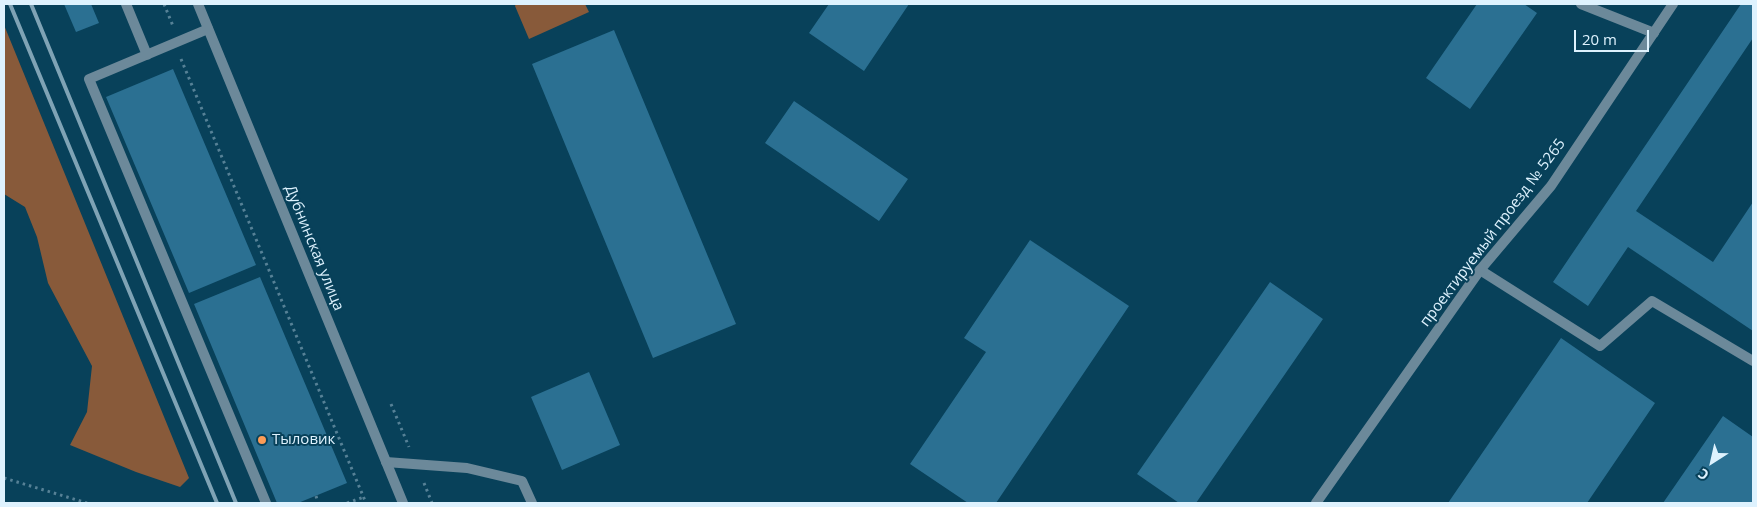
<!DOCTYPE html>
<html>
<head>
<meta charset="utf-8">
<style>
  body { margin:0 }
  #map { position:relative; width:1757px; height:507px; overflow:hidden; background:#08415a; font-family:"Open Sans",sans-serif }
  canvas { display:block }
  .frame { position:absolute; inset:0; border:5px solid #def2fe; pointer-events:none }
  .north { position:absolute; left:1687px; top:437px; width:50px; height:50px; -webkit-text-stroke:4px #08415a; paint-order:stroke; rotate:215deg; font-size:14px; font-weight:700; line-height:20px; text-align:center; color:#def2fe }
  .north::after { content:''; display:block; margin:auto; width:18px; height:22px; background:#def2fe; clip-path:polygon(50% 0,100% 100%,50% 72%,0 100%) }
  .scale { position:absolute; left:1574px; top:30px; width:75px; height:22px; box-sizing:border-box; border:2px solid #def2fe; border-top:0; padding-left:6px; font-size:15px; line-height:18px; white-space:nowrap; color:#def2fe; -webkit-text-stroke:4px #08415a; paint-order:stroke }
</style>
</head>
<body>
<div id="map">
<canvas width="1757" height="507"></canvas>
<div class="frame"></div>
<div class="north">С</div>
<div class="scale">20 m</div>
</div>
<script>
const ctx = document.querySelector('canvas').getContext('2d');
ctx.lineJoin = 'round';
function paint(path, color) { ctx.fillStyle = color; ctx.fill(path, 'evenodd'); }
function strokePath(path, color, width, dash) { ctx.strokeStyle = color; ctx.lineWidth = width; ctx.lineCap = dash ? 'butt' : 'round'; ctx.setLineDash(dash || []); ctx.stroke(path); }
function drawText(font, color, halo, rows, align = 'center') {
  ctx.font = font + ' "Open Sans",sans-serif'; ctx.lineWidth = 4; ctx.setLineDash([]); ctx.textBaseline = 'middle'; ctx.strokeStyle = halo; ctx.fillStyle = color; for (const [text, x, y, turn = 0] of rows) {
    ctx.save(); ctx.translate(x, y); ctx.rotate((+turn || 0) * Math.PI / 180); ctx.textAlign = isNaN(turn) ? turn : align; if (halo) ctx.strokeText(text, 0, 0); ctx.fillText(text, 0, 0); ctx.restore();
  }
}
paint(new Path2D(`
  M516 4H585L589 12 529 39 515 6Z
  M4 25 189 478 180 487 136 472 70 445 87 412 92 366 48 283 37 237 25 207 4 194Z`), '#885a3a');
paint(new Path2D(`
  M64 4H91L99 23 76 32Z
  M829 4H909L864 71 809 33Z
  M1477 4H1524L1537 13 1470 109 1426 78Z
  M1741 4H1753V38L1636 211 1713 262 1753 202V331L1628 247 1588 306 1553 282Z
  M614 30 736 324 653 358 532 64Z
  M173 69 256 265 189 293 106 97Z
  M794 101 908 179 879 221 765 143Z
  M1030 240 1129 306 996 503H968L910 464 986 352 964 338Z
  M260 277 347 483 298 503H277L194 304Z
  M1270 282 1323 319 1196 503H1179L1137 474Z
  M1561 338 1655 403 1587 503H1448Z
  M589 372 620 445 562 470 531 397Z
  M1723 416 1753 437V503H1663Z`), '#2b7092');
strokePath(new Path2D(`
  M164 4 173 26
  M181 59 366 503
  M391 404 409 447
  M4 478 87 503
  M424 483 432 503
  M316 496 318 503
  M347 503 364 497`), '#568196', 3, [2.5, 4]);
strokePath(new Path2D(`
  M126 4 147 55
  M1581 4 1654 33
  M208 29 89 79 266 503
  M1480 270 1600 346 1652 301 1753 361
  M386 462 467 468 522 481 532 503`), '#6c899a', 10);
strokePath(new Path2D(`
  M1316 503 1480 270 1551 186 1673 4`), '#6c899a', 10);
strokePath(new Path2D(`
  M198 4 403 503`), '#6c899a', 10);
strokePath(new Path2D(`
  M10 4 217 503
  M31 4 236 503`), '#7fa3b5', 4);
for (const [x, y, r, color] of [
  [262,440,5,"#fd9c57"]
]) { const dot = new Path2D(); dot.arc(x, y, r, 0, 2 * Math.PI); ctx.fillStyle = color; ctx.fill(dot); strokePath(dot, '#08415a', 2); }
drawText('15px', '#def2fe', '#08415a', [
  ["проектируемый проезд № 5265",1493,233,-53],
  ["Дубнинская улица",314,248,68]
]);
drawText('15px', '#def2fe', '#08415a', [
  ["Тыловик",272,440]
], 'left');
</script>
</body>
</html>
